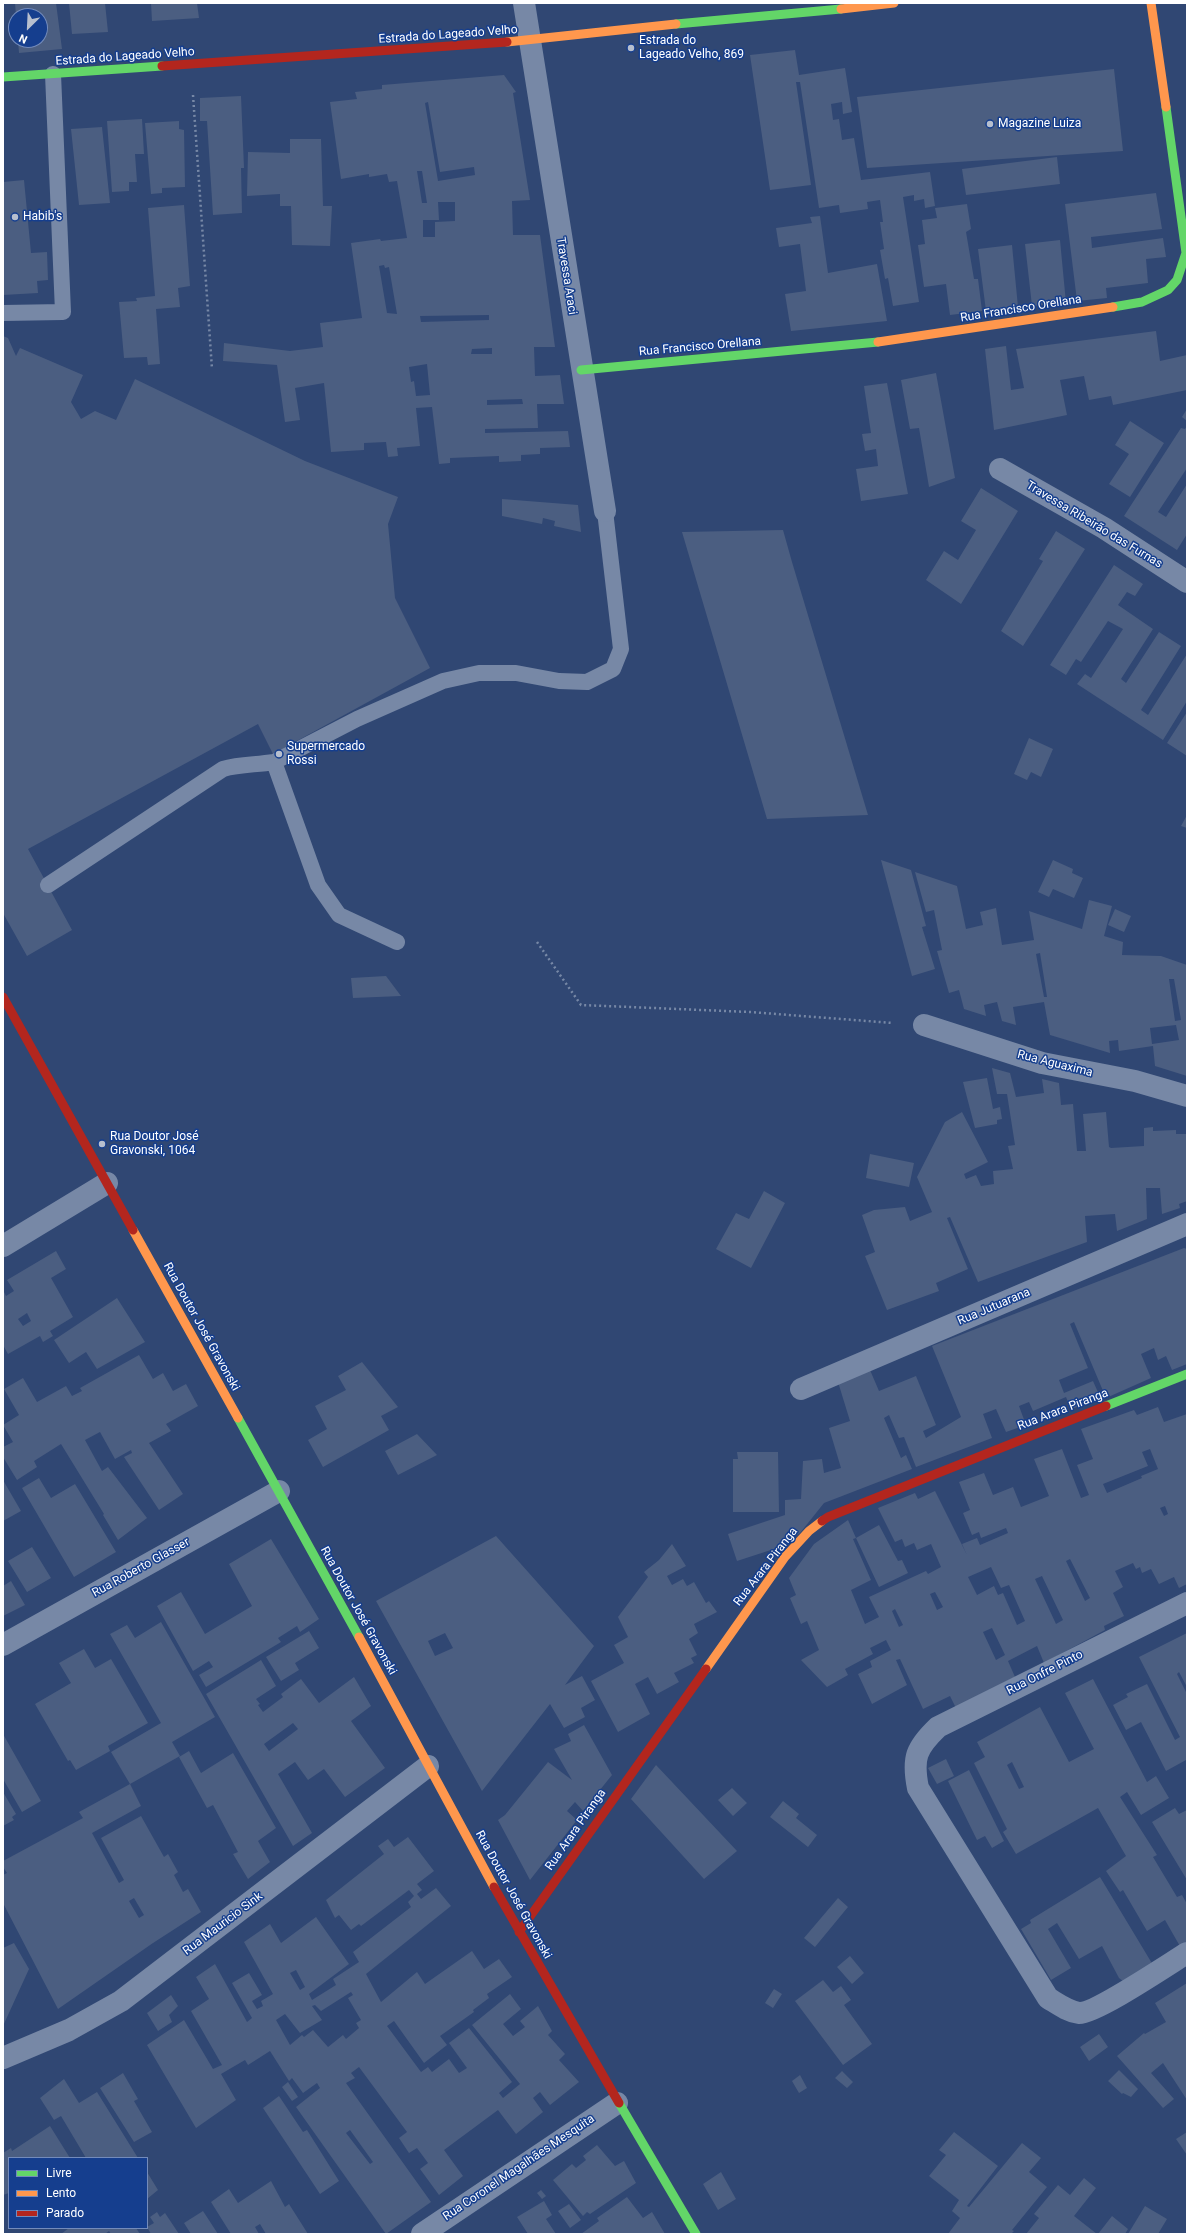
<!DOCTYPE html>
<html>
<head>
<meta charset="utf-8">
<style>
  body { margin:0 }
  #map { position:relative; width:1190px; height:2237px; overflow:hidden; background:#304773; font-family:Roboto,sans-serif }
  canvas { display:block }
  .frame { position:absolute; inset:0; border:4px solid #fff; pointer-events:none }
  .legend { position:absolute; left:8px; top:2157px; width:140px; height:72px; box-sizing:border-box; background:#153e8e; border:1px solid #738bbb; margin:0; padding:5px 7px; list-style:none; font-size:12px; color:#fff }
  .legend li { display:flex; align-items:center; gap:8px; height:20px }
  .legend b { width:20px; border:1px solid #738bbb }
  .north { position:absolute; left:8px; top:8px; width:40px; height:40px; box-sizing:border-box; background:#153e8e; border:1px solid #738bbb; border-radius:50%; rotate:204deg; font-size:11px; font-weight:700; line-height:16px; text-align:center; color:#fff }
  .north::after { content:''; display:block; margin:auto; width:14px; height:18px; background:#b7bfce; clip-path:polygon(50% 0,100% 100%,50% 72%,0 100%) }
</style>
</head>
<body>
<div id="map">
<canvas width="1190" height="2237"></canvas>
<div class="frame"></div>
<ul class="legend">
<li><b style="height:5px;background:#63d668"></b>Livre</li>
<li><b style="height:5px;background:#ff974d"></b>Lento</li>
<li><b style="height:5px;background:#b3261e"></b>Parado</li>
</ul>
<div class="north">N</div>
</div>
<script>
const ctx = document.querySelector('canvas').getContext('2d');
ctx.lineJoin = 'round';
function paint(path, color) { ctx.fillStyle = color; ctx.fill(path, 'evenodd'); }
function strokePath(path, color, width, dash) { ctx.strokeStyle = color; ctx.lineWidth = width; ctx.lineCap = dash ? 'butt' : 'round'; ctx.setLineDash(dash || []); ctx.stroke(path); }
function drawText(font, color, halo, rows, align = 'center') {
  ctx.font = font + ' Roboto,sans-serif'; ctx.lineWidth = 3; ctx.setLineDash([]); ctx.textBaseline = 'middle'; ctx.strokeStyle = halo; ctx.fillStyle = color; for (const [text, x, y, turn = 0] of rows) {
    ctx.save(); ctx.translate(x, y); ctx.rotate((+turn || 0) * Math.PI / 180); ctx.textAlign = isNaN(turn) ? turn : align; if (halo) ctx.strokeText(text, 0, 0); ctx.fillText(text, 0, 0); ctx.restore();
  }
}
paint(new Path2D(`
  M15 3H56L62 49 19 53 18 40H40V16H16Z
  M69 3H105L108 32 72 34Z
  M151 3H197L199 18 152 21Z
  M795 50 799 75 845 68 852 112 843 114 842 102 831 104 833 120 839 119 842 140 854 138 861 180 930 172 935 206 925 208 924 199 914 201V195L903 197 919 302 893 306 888 278 885 279 880 250 884 249 880 222H883L880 200 867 202 868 209 840 213 839 205 819 208 800 82H796L811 185 770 190 750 55Z
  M1114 69 1123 151 867 168 857 97Z
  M504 75 516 92 513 93 530 200 512 201 513 235H540L555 347H534L535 376 560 375 564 404H537L538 428 485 429V433L568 431 570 447 540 448V454L521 455V461L499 462V456L450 458V463L439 464 432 407 416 408 420 446 397 448 398 456 388 457 386 442 364 443V450L331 452 324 383 295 388 300 420 285 422 277 365 223 361 224 343 290 351 323 347 320 323 362 318 351 243 380 239 381 241 407 238 397 181 389 182 387 174 369 177V174L341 179 330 102 357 99 355 92 382 89V85ZM428 102 440 172 474 167 475 175 438 181 425 103ZM417 171H422L427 203H422ZM438 202H455V221L435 222V237H423V220H439ZM384 265 385 268 389 267 397 314 387 313 379 266ZM489 315V320L421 322 420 316ZM492 348V354H471L472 349ZM427 364 430 395 416 396 414 381 411 382 409 367ZM522 399 523 404 487 405V400Z
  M241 96 244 168H241L242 213 213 215 207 121H200V98Z
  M142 119 144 154H135L137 182H129V191L112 192 107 121Z
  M179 121V129L184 130 185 187 162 188V193L151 194 145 123Z
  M102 127 110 203 79 205 71 129Z
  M290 139H321L323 206H332L330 246 292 245 291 206H280V194L247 196 248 152 290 153Z
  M1057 157 1060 184 966 195 962 169Z
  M24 180 31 253 47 252 48 280 37 281 38 293 3 295V182Z
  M1156 193 1162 229 1091 237 1092 248 1163 238 1166 257 1146 259 1148 283 1106 288 1107 298 1077 301 1065 204Z
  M967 204 971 229 966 232 974 279H978L982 311 950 315 946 284 924 287 918 245 925 244 922 220 937 218 935 208Z
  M184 205 190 286 178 288 180 307 156 309 160 364 148 365 147 357 124 358 119 302 137 301 136 298 155 296 148 208Z
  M820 216 828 273 877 264 887 321 791 331 785 294 806 291 800 244 779 247 776 228 812 223 810 217Z
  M1060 240 1066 303 1032 306 1025 244Z
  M1012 245 1018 307 986 311 978 249Z
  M1156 331 1160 361 1187 355V390L1113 405 1111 396 1089 400 1084 376 1060 380 1067 415 994 430 985 349 1006 346 1011 390 1024 388 1016 349Z
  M3 336 8 338 16 356 20 348 83 375 71 402 81 419 95 411 116 420 135 379 305 461 398 497 388 524 395 598 430 668 273 754 258 724 28 849 72 930 27 956 3 913Z
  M936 373 955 478 929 487 919 428 910 429 901 380Z
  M887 383 908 494 861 501 856 469 878 466 876 449 865 451 862 434 871 433 864 386Z
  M1187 409V421L1182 417Z
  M1130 421 1164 443 1130 497 1109 484 1129 454 1115 445Z
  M1187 426V468L1158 512 1166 517 1187 484V534L1177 550 1124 516 1181 428 1185 429Z
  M981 488 1018 511 961 604 926 580 944 551 958 560 976 530 961 521Z
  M502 499 578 505 581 532 554 526 555 521 543 518 542 524 502 516Z
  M783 530 792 562 868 815 767 819 682 532Z
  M1056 531 1085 549 1023 646 1001 631 1043 561 1039 559Z
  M1114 565 1143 584 1135 596 1127 592 1118 605 1153 629 1121 679 1126 683 1159 632 1181 646 1141 710 1148 715 1187 654V701L1163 740 1077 684 1085 674 1091 678 1123 629 1108 621 1081 662 1076 659 1066 675 1050 665Z
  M1187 712V756L1167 743Z
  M1029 738 1053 749 1041 777 1031 772 1027 780 1014 774Z
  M1187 815V828L1181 826Z
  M881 860 911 870 926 926 922 927 935 969 912 976Z
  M1053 860 1073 869 1072 873 1083 878 1074 898 1053 889 1049 897 1038 892Z
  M915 872 957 886 966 929 983 925 980 912 996 908 1002 945 1034 940 1029 911 1082 929 1089 900 1112 906 1104 936 1123 942 1122 955 1161 956 1187 965V1076L1155 1066 1153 1046 1119 1051 1118 1040 1109 1041 1110 1053 1050 1035 1044 1002 1013 1007 1016 1025 1002 1021 997 1002 984 1005 986 1016 964 1009 959 990 949 993 937 951 942 950 934 910 926 912ZM1040 953 1047 997H1044L1036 954ZM1169 979H1174L1181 1020 1175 1021ZM1176 1025 1179 1040 1152 1044 1150 1028Z
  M1115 909 1131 916 1124 932 1108 925Z
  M386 976 401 996 353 998 351 978Z
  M992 1068 1010 1073 1016 1097 1044 1093 1042 1079 1059 1083 1061 1105 1073 1104 1077 1151H1086L1083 1114 1106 1112 1109 1147 1111 1148 1144 1146V1128L1153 1127V1131L1176 1130V1134H1187V1201L1179 1204 1180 1208 1162 1214 1160 1188H1146L1147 1219 1117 1231 1115 1214 1085 1216 1087 1242 978 1282 950 1217 947 1218 968 1269 936 1283 939 1291 887 1310 865 1256 875 1252 862 1215 874 1210 905 1207 910 1221 932 1212 917 1177 945 1122 962 1112 988 1162 964 1174 966 1179 976 1175 981 1186 994 1184 993 1171 1013 1169 1008 1146 1015 1145 1007 1094H997Z
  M987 1078 993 1109 1000 1107 1002 1119 997 1120V1124L975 1128 963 1082Z
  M870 1154 914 1163 909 1187 866 1178Z
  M764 1191 785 1203 751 1268 716 1249 736 1213 749 1219Z
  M1184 1248 1187 1249V1364L1172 1370 1166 1356 1158 1360 1154 1348 1141 1354 1151 1378 1106 1398 1074 1322 1070 1324 1088 1368 1059 1380 1064 1393 1093 1381 1101 1399 1071 1409 1066 1397 1033 1411 1029 1402 1019 1406 1026 1425 1006 1432 996 1409 983 1414 992 1438 916 1467 904 1437 899 1438 889 1415 884 1418 901 1458 906 1455 912 1469 824 1503 800 1533 777 1548 737 1561 728 1534 785 1515V1500L801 1499 803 1461 822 1459 824 1473 841 1468 829 1428 850 1421 838 1382 870 1370 879 1391 916 1376 936 1425 923 1431 926 1438 961 1417 932 1346Z
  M56 1251 66 1269 51 1278 73 1317 50 1331 53 1336 43 1342 40 1336 8 1354 3 1345V1290L6 1296 14 1291 7 1280ZM27 1313 31 1321 23 1326 18 1319Z
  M117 1298 145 1342 97 1369 86 1352 69 1363 54 1340Z
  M139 1355 153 1379 163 1373 173 1391 186 1384 198 1406 166 1424 171 1431 149 1443 183 1494 159 1510 124 1457 132 1453 131 1450 115 1459 100 1432 85 1440 102 1471 108 1467 147 1518 118 1540 103 1515 104 1514 61 1444 34 1461 37 1467 17 1480 3 1457V1447L13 1442 3 1425 19 1415 4 1389 23 1378 37 1402 66 1386 72 1396 82 1391 80 1388Z
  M362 1362 398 1407 381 1416 389 1430 323 1467 308 1440 327 1429 315 1406 346 1390 338 1376Z
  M1158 1407 1164 1422 1187 1414V1584L1179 1588 1174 1577 1159 1584 1151 1569 1142 1573 1140 1567 1136 1569 1133 1563 1115 1571 1123 1587 1113 1593 1124 1616 1104 1626 1105 1630 1044 1663 1037 1646 1008 1661 1015 1677 956 1708 950 1696 923 1709 900 1659 896 1660 907 1685 872 1704 858 1674 872 1667 870 1661 891 1650 886 1640 870 1648 873 1654 845 1669 848 1675 827 1687 801 1660 819 1650 807 1621 801 1624 790 1598 796 1595 789 1578 814 1544 848 1520 856 1538 853 1539 871 1580 851 1590 865 1624 879 1617 869 1597 926 1571 928 1574 941 1567 931 1544 917 1550 914 1543 905 1547 902 1539 895 1542 878 1508 915 1493 918 1499 935 1491 967 1555 962 1544 977 1538 980 1545 1008 1533 1006 1528 981 1538 979 1532 972 1535 963 1513 970 1510 959 1482 984 1473 993 1495 1013 1487 1021 1507 1049 1496 1034 1459 1062 1449 1081 1498 1089 1495 1077 1465 1093 1459 1081 1429 1134 1410 1137 1415ZM1150 1449 1158 1469 1141 1476 1142 1478 1107 1493 1103 1484 1148 1466 1142 1452ZM1165 1506 1168 1514 1164 1516 1160 1508ZM1070 1559 1090 1598 1085 1601 1066 1561ZM991 1567 1001 1588 1009 1585 1025 1621 1017 1625 1003 1593 998 1595 994 1586 977 1595 968 1577ZM1042 1576 1063 1620 1056 1624 1035 1579ZM935 1592 943 1607 937 1610 930 1594ZM895 1609 903 1625 899 1627 892 1611ZM992 1628 1005 1655 996 1660 983 1632Z
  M417 1434 437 1455 398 1475 385 1451Z
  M737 1452H778L779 1512H733V1459H738Z
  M39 1478 51 1498 75 1484 116 1552 74 1577 22 1488Z
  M3 1480 21 1511 3 1521Z
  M879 1525 898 1561 902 1560 908 1573 879 1587 856 1538Z
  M496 1536 594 1646 565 1685 582 1676 595 1700 581 1708 585 1717 564 1728 550 1704 482 1791 376 1601ZM445 1633 453 1648 435 1656 428 1641Z
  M271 1539 319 1619 300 1632 297 1626 278 1638 281 1642 206 1687 199 1675 213 1667 209 1661 193 1671 157 1606 181 1592 205 1634 252 1606 229 1564Z
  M672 1544 686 1566 667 1576 672 1585 683 1579 687 1586 694 1582 706 1603 709 1601 717 1612 694 1624 698 1633 689 1639 697 1655 691 1658 694 1663 674 1673 679 1682 657 1694 648 1677 635 1684 650 1714 618 1732 591 1681 624 1663 614 1645 628 1637 618 1617 648 1577 644 1572 659 1560Z
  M32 1547 51 1578 27 1592 8 1561Z
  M11 1581 25 1605 3 1616V1586Z
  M161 1622 215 1717 172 1742 180 1756 130 1784 111 1752 161 1723 110 1634 127 1625 135 1638Z
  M309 1631 319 1648 295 1663 299 1670 281 1681 266 1657Z
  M1187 1633V1687L1179 1672 1177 1674 1187 1694V1762L1186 1760 1166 1771 1141 1722 1126 1730 1113 1705 1128 1697 1126 1694 1147 1684 1175 1740 1180 1737 1139 1657Z
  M84 1649 95 1668 111 1659 148 1723 108 1746 110 1751 76 1770 70 1760 68 1761 35 1704 71 1683 59 1663Z
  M261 1660 276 1686 256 1699 260 1704 258 1705 263 1712 283 1697 281 1694 301 1679 319 1703 354 1677 371 1706 351 1721 385 1768 345 1797 324 1769 308 1780 295 1762 278 1774 312 1833 293 1846 206 1694ZM293 1723 298 1729 269 1751 264 1744Z
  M1093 1679 1147 1782 1156 1776 1169 1798 1141 1815 1127 1792 1120 1797 1157 1855 1153 1857 1177 1897 1182 1895 1187 1904V1944L1181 1948 1165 1920 1147 1931 1123 1890 1120 1892 1106 1871 1126 1856 1098 1808 1016 1854 1003 1832 1007 1829 974 1763 985 1757 977 1742 1040 1707 1069 1762 1094 1749 1065 1693ZM1012 1762 1024 1787 1019 1789 1007 1765Z
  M584 1725 612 1775 583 1811 575 1802 567 1811 577 1820 530 1880 498 1820 505 1815 548 1762 572 1780 554 1749 571 1741 568 1734Z
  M3 1734 41 1801 22 1812 3 1779Z
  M189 1751 201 1773 233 1753 276 1828 258 1841 270 1862 248 1879 233 1854 238 1852 213 1805 207 1808 179 1757Z
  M946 1759 954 1776 937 1784 928 1768Z
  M656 1765 737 1851 704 1879 631 1799Z
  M969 1770 1004 1841 992 1848 985 1836 977 1840 948 1781Z
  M130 1784 141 1806 92 1833 119 1883 124 1880 101 1838 141 1816 164 1857 168 1854 178 1872 174 1875 183 1892 188 1889 201 1912 153 1943 58 2009 3 1903V1875L7 1873 3 1867V1861L83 1818 79 1812ZM134 1898 144 1915 139 1918 129 1901Z
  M732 1788 747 1803 733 1816 718 1800Z
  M3 1792 16 1814 12 1817 14 1820 3 1826Z
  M783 1801 799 1814 796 1818 817 1835 808 1847 770 1817Z
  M1175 1808 1179 1814 1187 1810V1880L1152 1822Z
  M408 1837 434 1871 417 1884 422 1890 417 1894 421 1899 436 1888 451 1906 366 1974 381 2002 417 1972 425 1984 472 1951 484 1969 499 1959 512 1977 487 1994 489 1998 473 2010 474 2012 440 2036 447 2045 424 2063 394 2021 387 2026 421 2072 428 2067 432 2072 449 2059 459 2073 467 2068 449 2043 469 2028 512 2082 499 2093 503 2098 520 2084 472 2025 510 1994 521 2009 503 2024 513 2036 525 2027 520 2021 538 2006 552 2031 548 2035 565 2054 559 2060 579 2082 550 2105 540 2092 533 2098 543 2112 516 2134 498 2110 444 2150 463 2176 439 2195 420 2169 428 2163 417 2148 409 2153 399 2138 407 2132 359 2067 351 2073 355 2078 346 2083 431 2202 386 2234 296 2107 320 2088 317 2083 303 2093 292 2078 289 2081 270 2051 248 2065 245 2060 221 2074 236 2100 196 2128 147 2045 184 2020 213 2069 222 2065 191 2011 209 1999 196 1977 215 1964 247 2022 252 2018 232 1983 249 1973 262 1995 252 2001 257 2009 263 2006 261 2001 273 1994 244 1942 270 1924 281 1943 316 1917 349 1964 309 1994 312 2000 336 1985 333 1979 359 1962 353 1952 411 1907 408 1902 414 1896 409 1890 361 1926 359 1924 351 1930 339 1915 335 1918 326 1900 384 1854 378 1846 388 1839 394 1847ZM296 1970 305 1987 300 1990 290 1973ZM351 1992 353 1995 348 1998 361 2020 356 2023 359 2028 346 2039 343 2035 328 2047 313 2030 304 2037 302 2035 290 2045 276 2020 285 2014 300 2033 322 2020 312 2006 315 2005 321 2011ZM350 2130 373 2162 370 2164 346 2133Z
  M1100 1877 1153 1965 1124 1982 1119 1978 1102 1946 1079 1959 1057 1923 1048 1929 1071 1968 1051 1980 1021 1929 1031 1923 1030 1920Z
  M838 1898 848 1907 815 1947 804 1938Z
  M14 1943 29 1969 3 2026V1948Z
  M850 1956 864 1973 852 1984 837 1967Z
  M823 1980 833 1992 841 1986 851 2000 844 2005 872 2044 843 2065 795 2001Z
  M1187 1983V2100L1163 2063 1151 2073 1174 2099 1163 2108 1117 2056 1144 2033 1145 2034 1166 2022 1155 2003Z
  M774 1989 782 1994 773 2008 765 2003Z
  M171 1995 178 2006 169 2015 172 2022 158 2031 147 2013Z
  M1099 2034 1108 2047 1089 2061 1080 2047Z
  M1119 2070 1138 2089 1131 2097 1123 2093 1122 2094 1108 2081Z
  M842 2071 853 2082 847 2088 835 2078Z
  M123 2073 138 2099 134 2101 152 2132 134 2142 100 2088Z
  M800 2075 807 2088 799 2093 792 2081Z
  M64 2079 79 2103 97 2092 138 2158H86L61 2116 54 2120 40 2098Z
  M288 2082 298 2097 292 2101 282 2087Z
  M279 2096 303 2132 307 2130 339 2181 320 2194 263 2108Z
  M50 2126 70 2158H9V2193L3 2195V2153L11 2148 12 2151Z
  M954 2132 998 2166 967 2206 969 2207 1022 2143 1041 2158 1029 2172 1047 2187 1012 2230 1014 2231 1011 2234H948L960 2218 952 2211 959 2200 929 2176 946 2155 939 2150Z
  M1187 2132V2155L1176 2139Z
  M597 2145 615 2166 624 2161 636 2183 590 2214 587 2212 583 2216 553 2180 572 2164 576 2168 586 2160 583 2156Z
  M147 2172 158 2190 147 2199Z
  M721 2172 736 2199 718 2210 703 2184Z
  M1084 2178 1096 2188 1074 2216 1097 2234H1026L1039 2218 1034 2214 1058 2185 1070 2195Z
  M271 2181 285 2207 289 2204 308 2234H266L260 2224 255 2227 259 2234H231L211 2202 229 2189 238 2203Z
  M541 2190 546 2196 542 2199 537 2193Z
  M627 2197 643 2218 652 2212 665 2234H581L599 2221 597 2218Z
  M544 2201 552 2215 546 2219 556 2234H528L517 2217Z
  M569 2204 581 2220 570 2228 558 2211Z
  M1145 2206 1167 2219 1158 2234H1128Z
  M203 2211 218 2234H191L184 2223Z
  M157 2212 160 2217 165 2213 179 2234H151L147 2227 154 2223 150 2217Z
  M1112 2216 1128 2229 1125 2234H1098Z
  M69 2228H136L140 2234H111L109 2231 105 2234H61Z`), '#4b5e81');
strokePath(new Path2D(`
  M193 95 212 369
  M537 942 581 1005 750 1012 893 1023`), '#7788a6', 2.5, [2, 3]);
strokePath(new Path2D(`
  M3 313 63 312 53 74
  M274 762 318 885 339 915 397 942
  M48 885 223 769C240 764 256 765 274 762L357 719 443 681 479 673H516L559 681 587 682 613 669 621 649 605 511`), '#7788a6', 16);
strokePath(new Path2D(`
  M524 3 605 511
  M1000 469 1104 528 1187 582
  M924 1025 1042 1063 1135 1081 1187 1096
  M3 1246 107 1183
  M801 1389 1187 1224
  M1187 1603 938 1727C916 1748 912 1758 918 1788L1048 1998C1058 2004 1067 2011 1079 2013 1095 2014 1169 1964 1187 1953
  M3 1645 279 1491
  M3 2058 69 2030 121 2001 428 1766
  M422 2234 617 2103`), '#7788a6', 22);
strokePath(new Path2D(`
  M676 24 841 9
  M3 77 162 66
  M1113 307 1142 302 1168 290 1177 280 1186 253 1166 107
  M581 370 878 342
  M1106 1406 1187 1374
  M238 1418 359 1637
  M619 2103 696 2234`), '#63d668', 9);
strokePath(new Path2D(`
  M1151 3 1166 107
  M841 9 894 3
  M507 42 676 24
  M878 342 1113 307
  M133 1230 238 1418
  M359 1637 494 1887
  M706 1669 785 1557 809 1531 822 1521`), '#ff974d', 9);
strokePath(new Path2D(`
  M162 66 507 42
  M3 997 133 1230
  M822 1521 828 1517 1106 1406
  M494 1887 619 2103
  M519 1932 706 1669`), '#b3261e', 9);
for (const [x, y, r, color] of [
  [631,48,4,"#b7bfce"],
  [990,124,4,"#b7bfce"],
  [15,217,4,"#b7bfce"],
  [279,754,4,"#b7bfce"],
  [102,1144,4,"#b7bfce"]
]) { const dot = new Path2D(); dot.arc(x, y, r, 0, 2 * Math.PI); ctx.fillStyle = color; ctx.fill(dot); strokePath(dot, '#153e8e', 1.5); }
drawText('12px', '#fff', '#153e8e', [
  ["Estrada do Lageado Velho",448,35,-4],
  ["Estrada do Lageado Velho",125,57,-4],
  ["Travessa Araci",566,276,81],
  ["Rua Francisco Orellana",1021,309,-9],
  ["Rua Francisco Orellana",700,347,-5],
  ["Travessa Ribeirão das Furnas",1094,525,31],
  ["Rua Aguaxima",1055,1064,14],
  ["Rua Jutuarana",994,1307,-23],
  ["Rua Doutor José Gravonski",201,1327,61],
  ["Rua Arara Piranga",1063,1410,-21],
  ["Rua Arara Piranga",766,1567,-52],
  ["Rua Roberto Glasser",141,1568,-29],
  ["Rua Doutor José Gravonski",358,1611,61],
  ["Rua Onfre Pinto",1045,1673,-27],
  ["Rua Arara Piranga",576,1830,-55],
  ["Rua Doutor José Gravonski",513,1895,61],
  ["Rua Mauricio Sink",223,1924,-37],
  ["Rua Coronel Magalhães Mesquita",519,2168,-34]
]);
drawText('12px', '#fff', '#153e8e', [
  ["Estrada do",639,41],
  ["Lageado Velho, 869",639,55],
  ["Magazine Luiza",998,124],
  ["Habib's",23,217],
  ["Supermercado",287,747],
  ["Rossi",287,761],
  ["Rua Doutor José",110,1137],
  ["Gravonski, 1064",110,1151]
], 'left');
</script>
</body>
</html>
